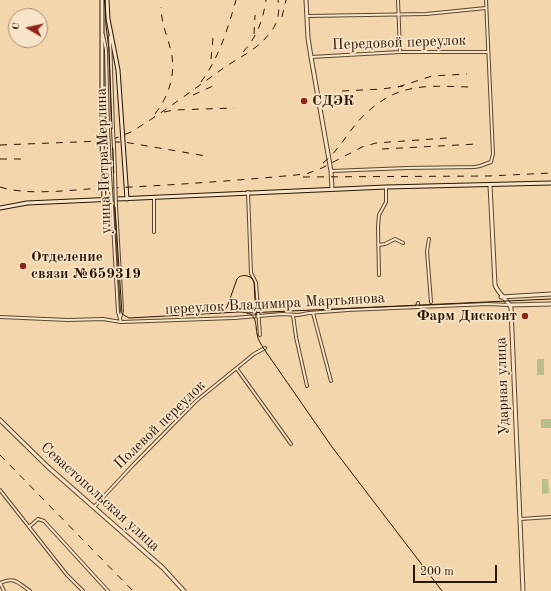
<!DOCTYPE html>
<html>
<head>
<meta charset="utf-8">
<style>
  body { margin:0 }
  #map { position:relative; width:551px; height:591px; overflow:hidden; background:#f4d6ac; font-family:"Old Standard TT",serif }
  canvas { display:block }
  .north { position:absolute; left:8px; top:8px; width:40px; height:40px; box-sizing:border-box; background:#f8e4c9; border:1px solid #a69279; border-radius:50%; rotate:279deg; font-size:11px; font-weight:700; line-height:16px; text-align:center; color:#2b1600 }
  .north::after { content:''; display:block; margin:auto; width:14px; height:18px; background:#8f2418; clip-path:polygon(50% 0,100% 100%,50% 72%,0 100%) }
  .scale { position:absolute; left:413px; top:565px; width:84px; height:18px; box-sizing:border-box; border:2px solid #2b1600; border-top:0; padding-left:5px; font-size:12px; line-height:14px; white-space:nowrap; color:#2b1600; -webkit-text-stroke:3px #f8e4c9; paint-order:stroke }
</style>
</head>
<body>
<div id="map">
<canvas width="551" height="591"></canvas>
<div class="north">С</div>
<div class="scale">200 m</div>
</div>
<script>
const ctx = document.querySelector('canvas').getContext('2d');
ctx.lineJoin = 'round';
function paint(path, color) { ctx.fillStyle = color; ctx.fill(path, 'evenodd'); }
function strokePath(path, color, width, dash) { ctx.strokeStyle = color; ctx.lineWidth = width; ctx.lineCap = dash ? 'butt' : 'round'; ctx.setLineDash(dash || []); ctx.stroke(path); }
function drawText(font, color, halo, rows, align = 'center') {
  ctx.font = font + ' "Old Standard TT",serif'; ctx.lineWidth = 3.5; ctx.setLineDash([]); ctx.textBaseline = 'middle'; ctx.strokeStyle = halo; ctx.fillStyle = color; for (const [text, x, y, turn = 0] of rows) {
    ctx.save(); ctx.translate(x, y); ctx.rotate((+turn || 0) * Math.PI / 180); ctx.textAlign = isNaN(turn) ? turn : align; if (halo) ctx.strokeText(text, 0, 0); ctx.fillText(text, 0, 0); ctx.restore();
  }
}
paint(new Path2D(`
  M537 359H544V375H537Z
  M541 419H551V428H541Z
  M542 479H548L549 493 542 494Z`), '#b8be8c');
const minor = new Path2D(`
  M398 0 400 52
  M307 16 426 14 486 8
  M103 35 106 50 108 130
  M110 37 113 130
  M311 57 400 52H487
  M109 147 110 174
  M114 147 115 174
  M332 171 407 168 475 167 480 166 491 162 493 154 486 0
  M248 192 251 273 256 283 260 335
  M154 198V232
  M112 206 118 312 121 322
  M116 206 122 311 120 318
  M429 239 427 251 431 302
  M378 245 385 244 395 239 403 243
  M379 275 378 227 379 215 386 202V187
  M417 307 418 303
  M313 313 331 381
  M293 315 296 337 307 386
  M0 317 68 320 103 319 121 322 234 318 282 314 298 315 309 313 348 310 488 304 509 305
  M237 369 291 444
  M0 490 67 575 83 591
  M94 507 133 465 196 401 254 354 265 348
  M520 519 551 517
  M29 527 38 519 44 521 108 591
  M0 583C14 576 18 583 30 591
  M0 583 4 591`);
const tertiary = new Path2D(`
  M306 0 308 38 311 57 331 171 332 189
  M490 185 495 285C499 295 508 300 511 308L523 591
  M501 297 551 294
  M510 305 551 304
  M0 420 48 467 163 568 184 591`);
const secondary = new Path2D(`
  M102 0V141L104 199
  M107 0 108 19 118 70 127 199
  M0 208 27 203 386 187 551 183`);
strokePath(minor, '#5d462b', 4);
strokePath(tertiary, '#5d462b', 5);
strokePath(secondary, '#2b1600', 5);
strokePath(minor, '#f8e4c9', 2);
strokePath(tertiary, '#f8e4c9', 3);
strokePath(secondary, '#f8e4c9', 3);
strokePath(new Path2D(`
  M105 0 106 26 109 49 115 207 122 314 129 318 238 312C257 312 255 320 257 334 258 340 261 344 264 349L332 447 442 591
  M219 313 224 311 227 307 237 279C241 274 247 275 252 278L254 282 256 317
  M247 313 551 299`), '#2b1600', 1);
strokePath(new Path2D(`
  M282 17 286 0
  M254 34 255 15
  M243 52C257 37 263 20 266 0
  M211 59 213 38
  M201 82C219 58 228 28 236 0
  M398 87 432 76 467 74
  M342 91 382 89 403 86
  M193 95 213 86
  M164 112 174 110 234 108
  M155 114C168 97 175 78 172 56 169 39 161 25 161 7
  M113 142H124L206 156
  M0 145 102 141 116 138 131 132C164 112 194 89 225 67 240 57 258 49 269 34 278 24 280 13 278 0
  M382 149 477 144
  M0 159H28
  M323 163C337 152 345 137 356 124 368 109 388 94 406 90 427 84 452 87 473 87
  M303 177 489 176 551 173
  M0 187C25 195 62 191 88 189 161 186 234 181 306 174L322 168 362 147 376 143 447 138
  M0 455 133 591`), '#2b1600', 1, [7, 7]);
const minorBridge = new Path2D(`
  M108 130 109 147
  M113 130 114 147
  M110 174 112 206
  M115 174 116 206`);
strokePath(minorBridge, '#5d462b', 4, []);
strokePath(minorBridge, '#f8e4c9', 2);
for (const [x, y, r, color] of [
  [304,101,4,"#8f2418"],
  [23,266,4,"#8f2418"],
  [525,316,4,"#8f2418"]
]) { const dot = new Path2D(); dot.arc(x, y, r, 0, 2 * Math.PI); ctx.fillStyle = color; ctx.fill(dot); strokePath(dot, '#f8e4c9', 1.5); }
drawText('15px', '#2b1600', '#f8e4c9', [
  ["Передовой переулок",399,43,-2],
  ["улица Петра Мерлина",104,161,-92],
  ["переулок Владимира Мартьянова",275,304,-3],
  ["Ударная улица",503,386,-92],
  ["Полевой переулок",160,425,-44],
  ["Севастопольская улица",100,497,42]
]);
drawText('bold 15px', '#2b1600', '#f8e4c9', [
  ["СДЭК",312,101],
  ["Отделение",31,257],
  ["связи №659319",31,274],
  ["Фарм Дисконт",517,316,"right"]
], 'left');
</script>
</body>
</html>
